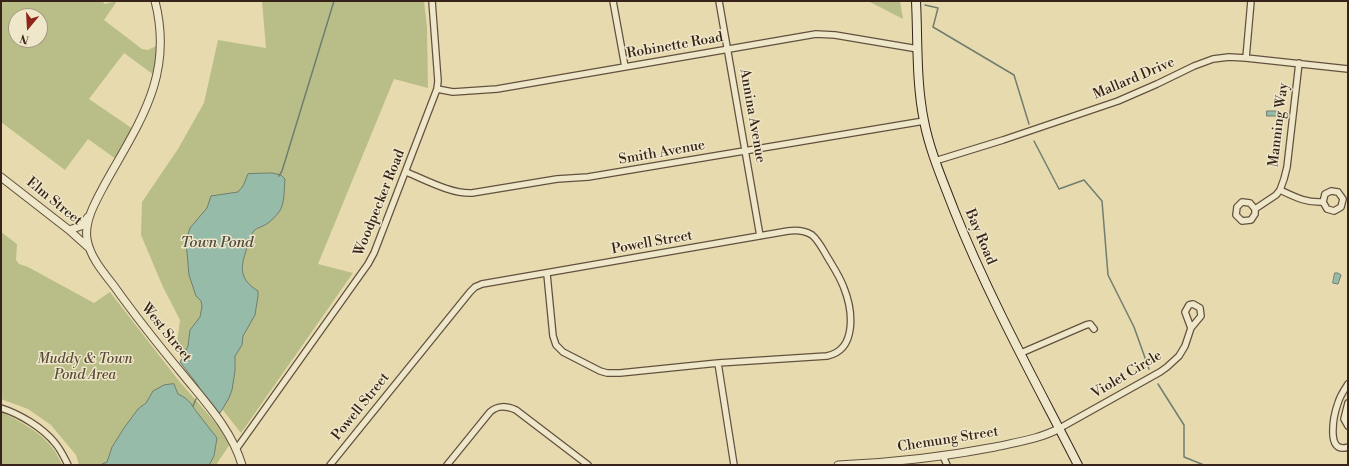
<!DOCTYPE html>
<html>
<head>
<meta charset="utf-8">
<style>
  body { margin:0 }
  #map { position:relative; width:1349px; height:466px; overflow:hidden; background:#e6daae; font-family:"Libre Bodoni",serif }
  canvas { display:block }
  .frame { position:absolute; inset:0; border:2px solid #37231a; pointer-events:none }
  .north { position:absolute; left:8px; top:8px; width:40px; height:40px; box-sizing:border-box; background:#efe7ca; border:1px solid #a59984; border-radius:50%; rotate:198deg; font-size:11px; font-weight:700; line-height:16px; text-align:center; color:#37231a }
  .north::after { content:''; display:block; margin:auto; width:14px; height:18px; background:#8f2418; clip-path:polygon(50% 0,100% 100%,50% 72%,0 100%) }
</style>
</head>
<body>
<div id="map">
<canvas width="1349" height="466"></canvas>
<div class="frame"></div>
<div class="north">N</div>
</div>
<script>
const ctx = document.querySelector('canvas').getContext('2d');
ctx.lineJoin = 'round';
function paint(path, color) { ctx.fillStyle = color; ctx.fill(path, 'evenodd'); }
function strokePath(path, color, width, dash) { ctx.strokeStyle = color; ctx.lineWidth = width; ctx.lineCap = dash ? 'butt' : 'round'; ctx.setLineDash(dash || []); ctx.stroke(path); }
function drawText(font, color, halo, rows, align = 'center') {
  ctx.font = font + ' "Libre Bodoni",serif'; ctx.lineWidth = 3; ctx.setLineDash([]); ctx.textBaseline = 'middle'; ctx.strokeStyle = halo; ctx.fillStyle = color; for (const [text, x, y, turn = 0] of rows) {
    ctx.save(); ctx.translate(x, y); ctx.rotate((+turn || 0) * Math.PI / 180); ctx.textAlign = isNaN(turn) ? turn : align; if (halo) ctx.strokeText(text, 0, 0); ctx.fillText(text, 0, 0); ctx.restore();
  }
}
paint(new Path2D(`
  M1 1H103L104 4 117 1 104 20 142 49 148 50 158 45 154 75 124 53 89 99 133 129 116 159 88 139 65 170 1 122ZM16 16H40V40H16Z
  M262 1H424L427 28 428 88 394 79 318 264 353 273 241 433 176 351 180 320 163 287 141 235 142 202 178 149 204 103 218 40 266 48Z
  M868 1H900L903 19Z
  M1 232 17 244 16 260 19 264 28 267 94 303 110 292 179 381 228 437 230 444 216 465H79L76 455 51 425 28 409 1 399Z
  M1 412C26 424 52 438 62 465H1Z`), '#b9be88');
const water = new Path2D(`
  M1267 111H1278V116H1267Z
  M272 173 281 175 285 179C284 189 285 204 279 212 276 216 271 221 268 223 264 226 260 227 256 229 251 233 250 239 248 245 241 265 237 278 258 291V296L255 315 243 336 242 345 235 356V371L232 390 229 398 220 413 215 410 202 394 197 384 180 362 188 346 190 330 200 317 202 306 201 301 196 296 189 275 186 241 190 228 207 208 211 196 238 192 243 186 248 174Z
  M1335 273H1338L1341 275 1338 284 1333 283Z
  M174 384 178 394C191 400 191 405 199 415 205 423 211 430 217 438L214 456 209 465H100L107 462 112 447 124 428 138 409 146 403 153 391 164 385Z`);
paint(water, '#96bba9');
strokePath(water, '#707e70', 1);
strokePath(new Path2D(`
  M925 5 938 8 933 27 1014 75 1029 124
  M1034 141 1059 189 1084 180 1102 201 1108 275 1134 327 1149 369
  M279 176 282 171 334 1
  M1158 384 1184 425V457L1204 465
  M193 406 196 399`), '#707e70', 1.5);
const minor = new Path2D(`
  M613 1 625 67
  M719 1 760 236
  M1246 58 1251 1
  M437 89 453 92 497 89 816 34 835 35 918 49
  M935 161 1003 140 1118 101 1157 84 1194 66 1213 59 1229 57 1246 58 1348 69
  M406 172C426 180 451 194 472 193L557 179 588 177 924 121
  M1280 190C1295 197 1306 203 1323 202L1325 194 1331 191 1338 192 1343 199 1341 207 1334 211 1327 209 1323 202
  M1255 209 1250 203 1242 202 1237 207 1236 215 1242 221 1251 220 1255 214V209L1276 195 1280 190 1284 179 1287 167 1299 63
  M1021 353 1086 325 1090 324 1094 329
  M718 363 734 465
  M1348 384C1344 390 1340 396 1338 403 1334 414 1325 455 1348 447
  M1348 403 1344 419 1348 426
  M1 408C20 414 43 428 55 443 61 450 64 457 68 465
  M1060 428 1160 372 1167 367 1179 356 1185 346 1191 328 1201 316 1200 308 1193 304 1189 305 1185 312 1191 328
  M237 448 368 264 374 253 437 89 438 81 432 1
  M943 456 947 465
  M330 465 470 292 475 287 482 284 788 231C796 230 804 230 812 235 819 241 823 250 828 258 834 268 840 277 844 288 853 311 857 350 827 356L718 363 620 373H607L600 371 563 352 556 345 553 336 547 274
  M447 465 490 412C498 405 506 406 516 410L588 465`);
const tertiary = new Path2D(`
  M155 1C174 75 140 121 106 182 97 199 84 220 87 239 90 257 103 272 114 286 136 317 160 347 185 377 207 404 232 431 242 465
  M1 177 69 230 89 248
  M69 230 81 226 88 217
  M838 465C891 463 943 457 995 447 1017 442 1040 439 1060 428`);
const secondary = new Path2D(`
  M916 1C918 41 916 82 924 121 930 152 943 181 954 210 989 298 1035 381 1078 465`);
strokePath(minor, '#63513f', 8);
strokePath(tertiary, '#63513f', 9);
strokePath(secondary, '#37231a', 10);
strokePath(minor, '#efe7ca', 5.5);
strokePath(tertiary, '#efe7ca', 7);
strokePath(secondary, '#efe7ca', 8);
drawText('14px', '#37231a', '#efe7ca', [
  ["Robinette Road",675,46,-10],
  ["Mallard Drive",1134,79,-23],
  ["Annina Avenue",752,116,80],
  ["Manning Way",1279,125,-83],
  ["Smith Avenue",662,153,-10],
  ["Elm Street",54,202,39],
  ["Woodpecker Road",380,203,-68],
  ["Bay Road",980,237,67],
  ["Powell Street",652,243,-10],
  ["West Street",166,333,51],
  ["Violet Circle",1127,375,-31],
  ["Powell Street",361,407,-51],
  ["Chemung Street",948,440,-9]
]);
drawText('italic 14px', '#584a36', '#efe7ca', [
  ["Muddy & Town",85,360],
  ["Pond Area",85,376]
]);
drawText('italic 15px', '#4f493e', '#efe7ca', [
  ["Town Pond",217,243]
]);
</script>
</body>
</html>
